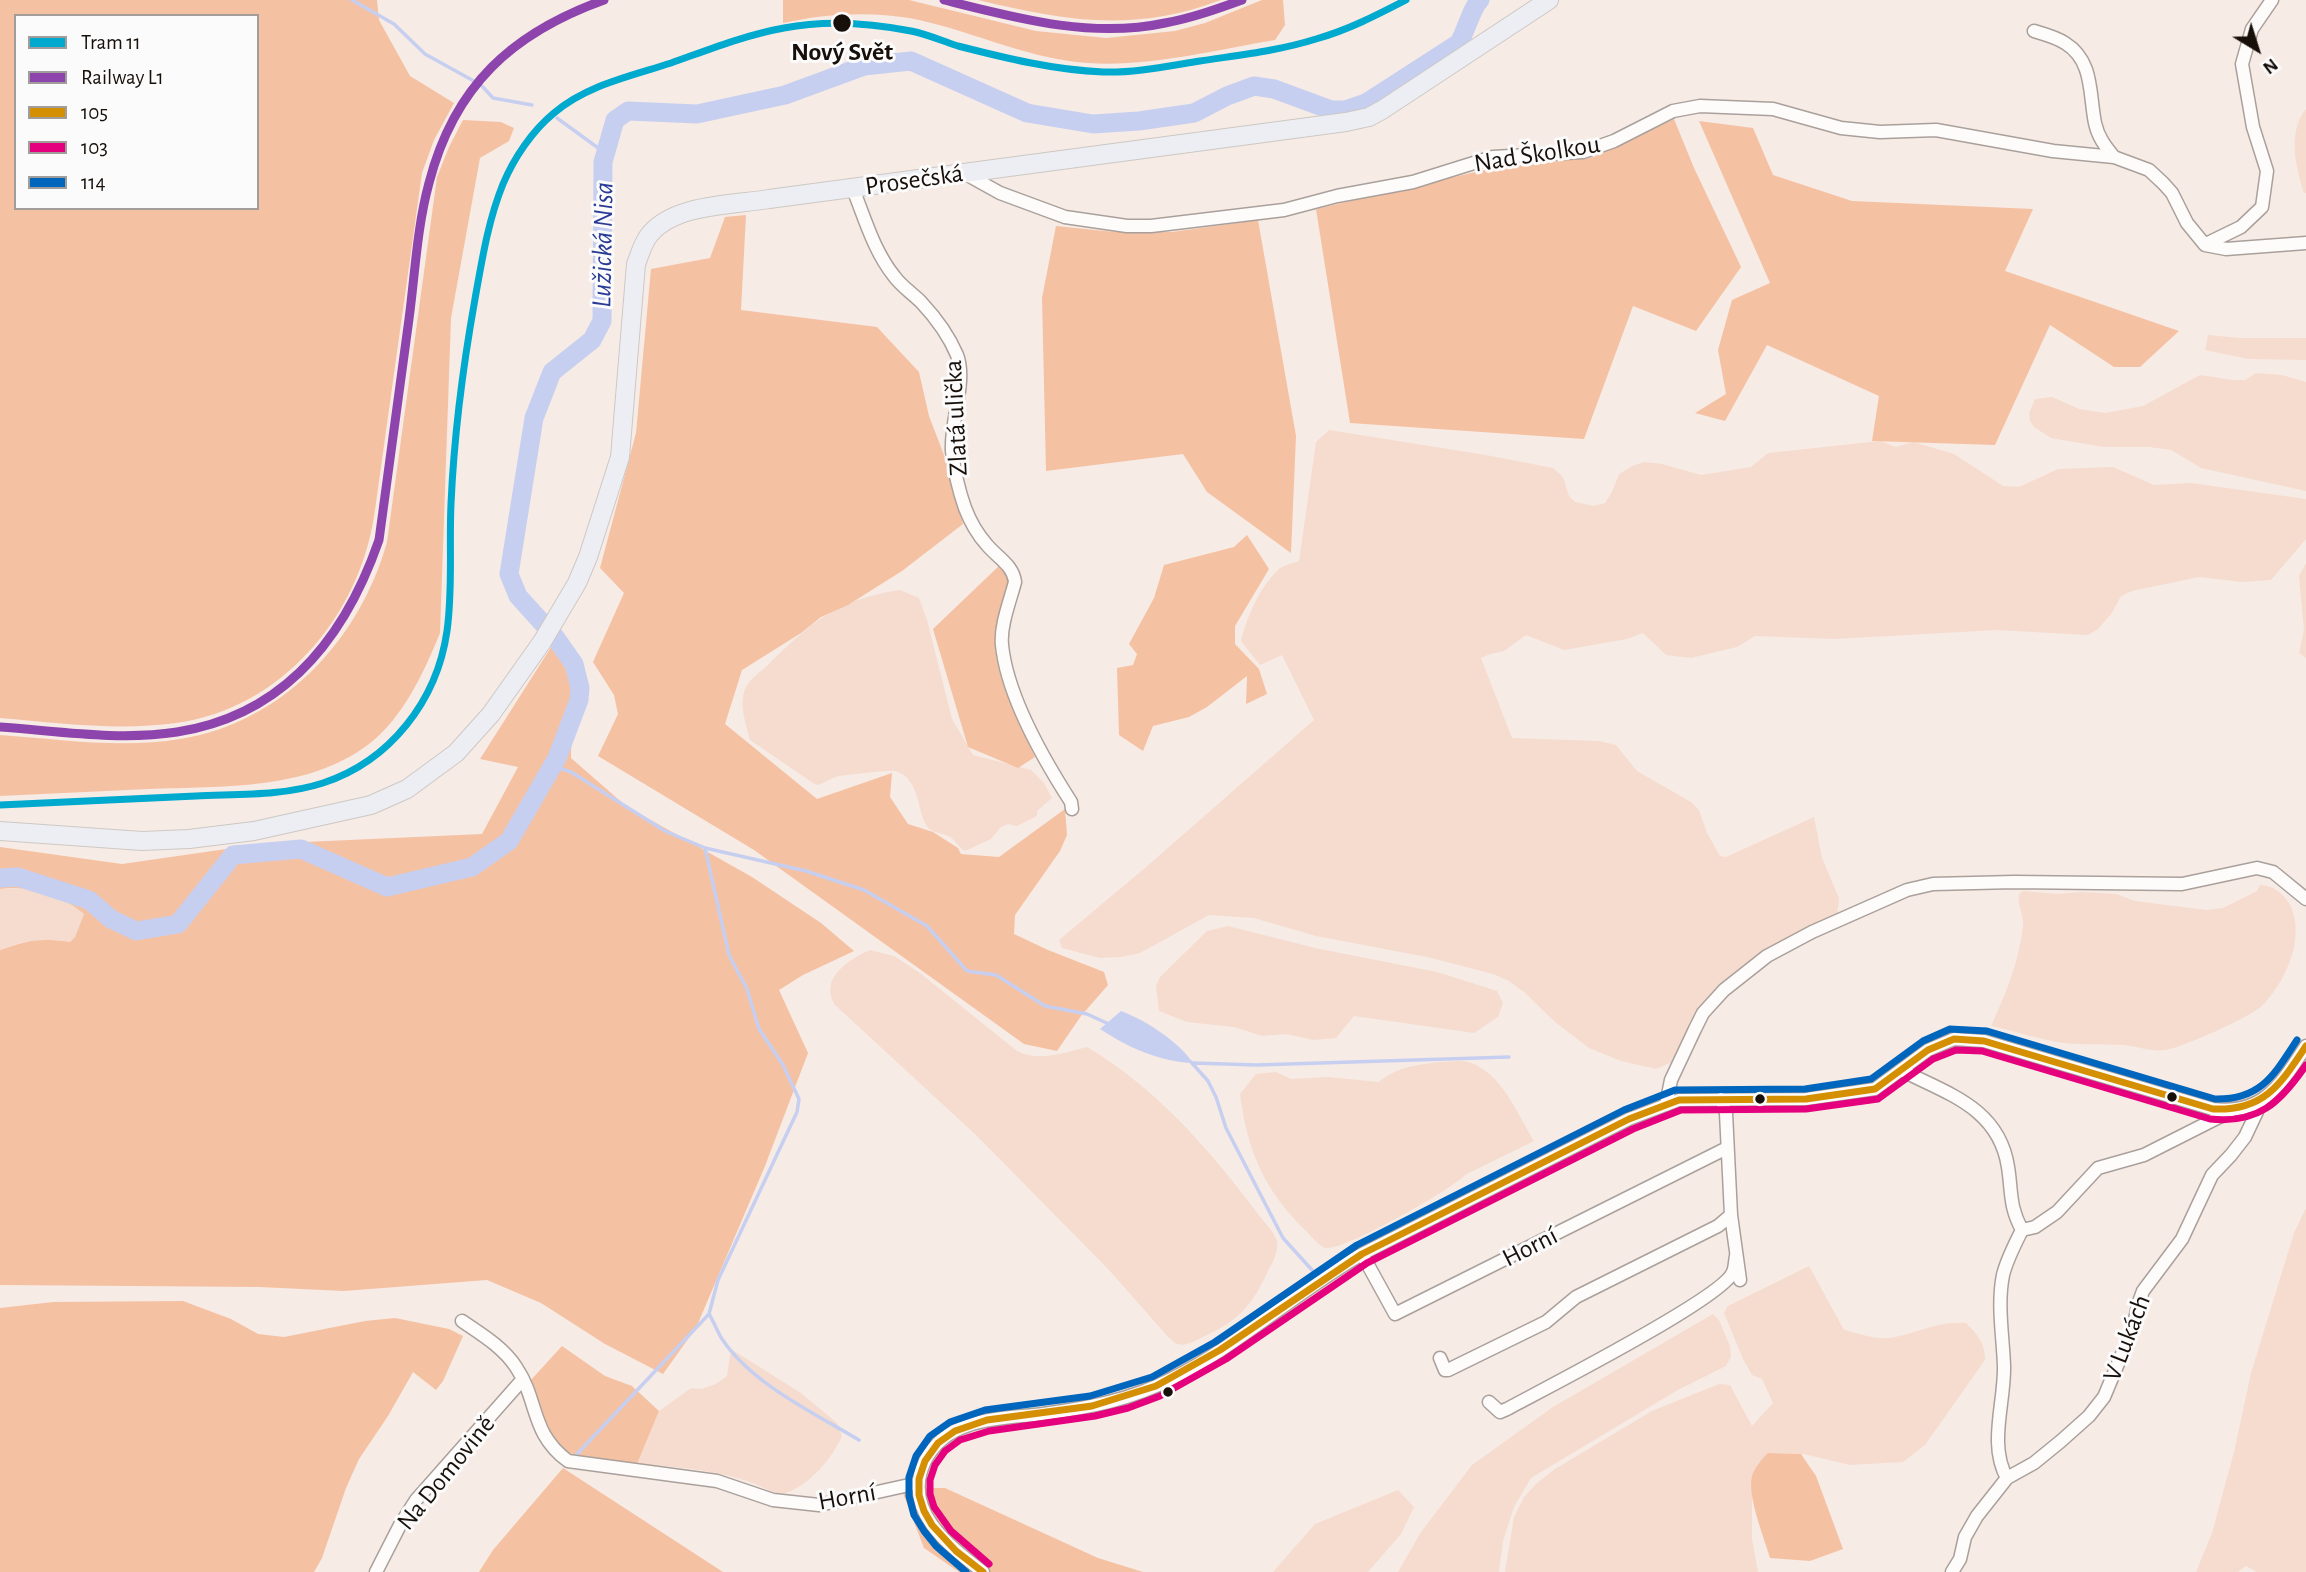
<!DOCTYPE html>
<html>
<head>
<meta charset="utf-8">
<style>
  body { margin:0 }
  #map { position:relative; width:2306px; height:1572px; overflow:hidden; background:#f7ebe5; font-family:"Alegreya Sans",sans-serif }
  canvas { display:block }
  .legend { position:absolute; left:14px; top:14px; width:245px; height:196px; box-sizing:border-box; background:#fbfbfb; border:2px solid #a09d9b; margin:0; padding:9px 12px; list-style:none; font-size:21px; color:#170f0a }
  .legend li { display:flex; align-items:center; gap:14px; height:35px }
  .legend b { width:35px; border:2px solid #a09d9b }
  .north { position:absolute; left:2222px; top:14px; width:70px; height:70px; -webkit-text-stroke:5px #fbfbfb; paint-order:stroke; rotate:142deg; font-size:19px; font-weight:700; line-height:28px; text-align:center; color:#170f0a }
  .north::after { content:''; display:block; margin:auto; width:24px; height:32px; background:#170f0a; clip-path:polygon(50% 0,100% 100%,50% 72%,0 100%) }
</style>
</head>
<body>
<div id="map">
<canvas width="2306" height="1572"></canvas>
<ul class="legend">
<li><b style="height:9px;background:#00a9ce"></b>Tram 11</li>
<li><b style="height:9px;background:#8e44ad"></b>Railway L1</li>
<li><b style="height:9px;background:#d58f02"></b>105</li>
<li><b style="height:9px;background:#e5007d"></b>103</li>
<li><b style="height:9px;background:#0065bd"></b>114</li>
</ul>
<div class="north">N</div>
</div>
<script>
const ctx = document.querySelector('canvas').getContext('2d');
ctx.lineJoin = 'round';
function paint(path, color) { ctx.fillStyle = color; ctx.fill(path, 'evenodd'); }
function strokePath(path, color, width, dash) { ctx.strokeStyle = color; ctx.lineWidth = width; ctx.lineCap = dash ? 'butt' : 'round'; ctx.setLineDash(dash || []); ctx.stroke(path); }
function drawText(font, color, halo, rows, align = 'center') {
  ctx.font = font + ' "Alegreya Sans",sans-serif'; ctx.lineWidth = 6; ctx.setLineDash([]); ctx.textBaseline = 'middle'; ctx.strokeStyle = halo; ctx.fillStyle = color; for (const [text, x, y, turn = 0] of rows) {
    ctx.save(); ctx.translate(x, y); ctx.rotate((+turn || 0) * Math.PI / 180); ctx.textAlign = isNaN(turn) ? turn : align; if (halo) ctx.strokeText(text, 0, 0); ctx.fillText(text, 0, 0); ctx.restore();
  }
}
paint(new Path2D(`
  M2306 109V193H2304C2296 169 2287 131 2306 109Z
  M2208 335 2241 338H2306V360L2248 359 2205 350Z
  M2256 373 2282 375 2306 382V491L2201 468 2171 450 2149 447H2103L2051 438 2034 427 2030 421 2029 413 2035 399 2052 397 2079 409 2105 413 2143 406 2200 375 2233 380H2245Z
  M1329 430 1486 455 1553 468 1563 477 1569 496 1575 502 1594 506 1605 503 1612 492 1619 474 1632 466 1644 462 1662 464 1701 475 1751 467 1768 453 1880 441 1896 447 1913 442 1954 454 2003 486 2019 487 2058 469 2113 467 2154 485 2191 483 2306 499V539L2271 580 2242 582 2199 577 2132 591 2121 596 2112 613 2098 629 2088 635 1997 630 1835 639 1755 636 1737 647 1691 658 1666 655 1643 633 1627 639 1564 650 1526 635 1504 651 1490 654 1481 658 1512 738 1598 741 1616 745 1637 771 1691 802 1699 810 1707 833 1720 856 1726 857 1814 817 1822 858 1839 898 1837 917 1702 1007 1686 1032 1672 1062 1656 1069 1621 1061 1589 1048 1555 1022 1524 992 1509 981 1493 974 1427 957 1316 936 1254 918 1209 915 1140 953 1121 957 1100 958 1062 948 1059 940 1145 868 1314 720 1282 655 1260 665 1241 641C1247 617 1259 588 1278 570 1283 565 1292 564 1299 561L1316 442Z
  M2306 563V658L2299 653 2304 630 2299 576Z
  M900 590 919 598 927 620 952 719 973 755 1031 770 1044 783 1052 798 1037 811V816L1017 826 1008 824 1001 827 991 839 965 851C958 847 956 841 950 837 942 832 931 834 926 825 917 809 919 777 895 771 891 770 841 775 836 777 829 779 824 784 816 785L750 740C746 724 738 703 746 687 751 678 763 670 770 663 812 621 839 599 900 590Z
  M2260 885C2274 886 2283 893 2290 905 2306 937 2286 981 2262 1006 2250 1017 2182 1048 2165 1050 2152 1052 2136 1046 2123 1045 2103 1044 2083 1045 2064 1043 2040 1040 2015 1031 1991 1026 2006 993 2019 962 2023 926 2024 915 2017 905 2019 894L2023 891 2057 894 2081 892 2116 894 2135 901 2206 910 2223 908 2257 891Z
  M24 888C47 892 65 899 84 914L75 937 70 942C43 938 25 940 0 950V889Z
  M1228 926 1315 948 1437 972 1497 991 1503 1003 1498 1017 1474 1033 1354 1016 1336 1038 1314 1040 1286 1034 1262 1036 1234 1027 1187 1022 1159 1011 1156 986 1160 977 1207 931Z
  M870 950 894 956 920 973 1017 1051C1039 1062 1064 1053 1087 1047 1155 1087 1208 1148 1255 1210 1261 1219 1274 1231 1277 1241 1279 1251 1273 1262 1268 1271 1252 1306 1238 1321 1203 1337 1196 1340 1186 1347 1177 1344 1174 1343 1172 1340 1169 1338L1109 1270 976 1135 835 1005C818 978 850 959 870 950Z
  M1440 1062C1448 1062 1460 1060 1468 1062 1501 1071 1518 1115 1534 1141L1465 1175C1453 1189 1340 1253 1325 1248 1318 1245 1311 1236 1305 1230 1264 1190 1247 1150 1240 1094L1256 1074 1276 1072 1291 1079 1328 1077 1379 1082C1396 1067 1417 1065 1440 1062Z
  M2306 1208V1572H2257L2246 1566 2238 1572H2196L2212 1533 2234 1452 2251 1373 2294 1233Z
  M1809 1266 1844 1330C1858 1333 1876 1340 1889 1338 1917 1334 1936 1321 1966 1323 1978 1335 1985 1343 1985 1360L1925 1445 1903 1462 1850 1465 1804 1454 1768 1453 1752 1477V1539L1758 1572H1505L1514 1517 1524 1497 1537 1483 1555 1469 1652 1411 1719 1384 1730 1385 1752 1426 1773 1403 1762 1379 1752 1375 1743 1359 1724 1313 1728 1306Z
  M1713 1314 1719 1320 1730 1346 1731 1357 1726 1366 1676 1391 1531 1478 1514 1507 1503 1541 1499 1572H1398L1421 1532 1472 1465 1553 1407Z
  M731 1349 801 1393 837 1423 842 1436C833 1457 810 1485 786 1493 774 1496 761 1485 750 1482 715 1470 673 1466 637 1464L659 1411 691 1388 702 1389 716 1384 727 1376Z
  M1398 1490 1414 1507 1401 1534 1368 1572H1273L1315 1524Z`), '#f5dccf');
paint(new Path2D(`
  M0 0H377L379 20 410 76 454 103 434 140 422 173 374 517C358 617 281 709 176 723 119 731 58 723 0 718ZM16 16H257V208H16Z
  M783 0H909L1036 31 1106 38 1175 31 1205 23 1262 0H1283L1285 25 1275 40C1209 51 1134 71 1069 61 1014 53 963 28 909 18 870 11 821 14 783 23Z
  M978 0H1221C1134 33 1065 21 978 0Z
  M1674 119 1694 168 1741 267 1696 331 1633 306 1584 439 1350 423 1316 209 1497 167 1594 157Z
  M463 120 501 122 514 128 509 141 480 158 451 318 440 633C424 672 403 718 369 744 307 791 223 786 149 789 99 791 50 794 0 796V735C59 739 121 749 180 739 283 723 360 639 387 542L437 177 449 147Z
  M1699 121 1753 128 1773 175 1852 201 2033 209 2005 271 2179 331 2140 367H2114L2050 325 1995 445 1872 441 1879 396 1767 345 1725 421 1695 413 1726 394 1718 350 1732 300 1770 283Z
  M746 215 741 310 877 327 919 372 929 416 947 463 963 524 902 571 848 605 821 617 801 633 742 670 725 724 817 799 892 773 890 797 908 824 933 832 958 848 961 854 999 857 1065 809 1067 835 1060 851 1015 915 1014 934 1048 950 1104 972 1108 985 1081 1016 1057 1051 1024 1044 754 850 598 756 618 714 614 695 593 662 624 593 600 568 636 433 651 269 710 258 725 217Z
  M1258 220 1296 436 1291 553 1207 492 1183 454 1046 471 1042 298 1056 226 1115 232H1172Z
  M1247 535 1269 569 1235 626V644L1259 669 1267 694 1246 704 1247 676 1207 707 1189 717 1153 726 1143 751 1119 735 1117 668 1133 665 1137 654 1129 644 1154 598 1164 565 1234 547Z
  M1001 564 1011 579C1005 598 996 618 995 638 993 675 1020 722 1035 757L1018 768 968 747 933 629Z
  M555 641 572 686 571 758 626 806 752 877 821 923 854 951 803 975 779 990 808 1053 765 1166 696 1328 663 1374 605 1344 541 1303 487 1280 344 1291 259 1287 0 1285V950C30 940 38 938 70 942L75 937 84 914C60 894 31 885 0 889V847L122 864 261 844 482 834 518 767 480 759Z
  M183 1301 231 1319 258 1334 284 1337 365 1321 395 1318 449 1329 463 1336 443 1381 436 1390 413 1372 388 1416 359 1459 346 1488 322 1558 314 1572H0V1308L53 1302Z
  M562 1346 605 1376 632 1386 659 1411 637 1464C621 1462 586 1460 572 1454 545 1442 538 1406 530 1381Z
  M1768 1453 1801 1454 1816 1476 1843 1549 1810 1561 1770 1558C1764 1537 1747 1496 1752 1476 1755 1467 1762 1459 1768 1453Z
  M563 1468 723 1572H479L493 1550Z
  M901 1488H945L1098 1558 1143 1572H959L924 1548Z`), '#f5c1a3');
paint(new Path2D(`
  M1121 1011C1145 1020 1178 1041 1193 1063 1160 1062 1127 1047 1100 1029Z`), '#c7cff0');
strokePath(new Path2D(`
  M352 0 394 24 425 54 481 85 493 98 532 105
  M557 118 605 153
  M553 766 571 772 665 831 705 848 806 871 864 890 927 926 967 971 996 975 1045 1006 1087 1014 1111 1025
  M705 848 729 955 747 989 759 1029 783 1065 799 1099 797 1112 718 1280 709 1314C714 1322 717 1331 722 1339 752 1384 814 1413 859 1440
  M1191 1062 1208 1081 1216 1097 1226 1128 1283 1238 1312 1270
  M1193 1063 1257 1065 1509 1057
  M577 1454 709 1314`), '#c7cff0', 3.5);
strokePath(new Path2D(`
  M0 878 18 877 89 900 111 919 136 931 178 924 233 855 301 849 387 887 472 867 509 841 557 758 579 700 580 688 574 664 555 637 518 596 509 574 534 418 552 372 592 340 602 321 603 162 615 120 628 111 697 114 785 95 864 66 911 61 1027 113 1093 124 1139 121 1194 113 1227 96 1254 86 1274 89 1331 110H1345L1366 103 1459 43C1466 31 1472 7 1480 0`), '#c7cff0', 19);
const street = new Path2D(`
  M2034 31C2044 34 2056 37 2065 43 2094 61 2089 94 2095 123 2098 137 2105 146 2114 157
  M964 173 1000 193 1065 217 1127 226H1151L1284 210 1337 196 1413 182 1493 157 1583 152 1614 141 1673 111 1700 106 1773 109 1841 128 1880 132 1936 130 2053 151 2114 157 2149 170 2163 183 2172 193 2187 223 2205 245 2226 249 2306 243
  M853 189C865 219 874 251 894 276 901 286 912 293 921 302 935 317 949 336 957 355 967 381 950 422 952 451 954 469 959 491 965 508 970 521 978 535 987 545 998 558 1013 565 1015 582 1010 601 1000 626 1002 645 1007 696 1044 760 1071 802L1072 809
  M2206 244 2241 227 2262 207 2267 171 2253 127 2242 64 2252 29 2272 0
  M1901 1070C1948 1094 1999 1108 2008 1167 2012 1192 2009 1206 2022 1230 2015 1244 2007 1259 2003 1275 1997 1305 2003 1336 2004 1366 2005 1402 1988 1445 2007 1478
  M1721 1099 1726 1113 1731 1215 1740 1280
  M1666 1105 1671 1080 1695 1029 1703 1013 1724 990 1767 956 1812 932 1907 890 1933 884 2014 882 2182 884 2257 868 2273 872 2306 899
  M2022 1230 2035 1227 2057 1212 2098 1168 2144 1155 2231 1111
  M1362 1254 1395 1314 1727 1148
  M462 1321C481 1334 503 1347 516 1367 539 1401 530 1433 568 1461L717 1481 773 1500 819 1505 918 1483
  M1440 1358 1445 1370H1448L1546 1322 1576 1297 1718 1226 1731 1215
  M1489 1402 1500 1412 1507 1409C1542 1390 1723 1298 1733 1272 1735 1268 1735 1260 1736 1256
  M376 1572 400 1525 416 1500 523 1379
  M983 1572C949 1546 901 1510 925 1461 934 1443 950 1431 969 1425 992 1417 1019 1417 1043 1414 1087 1408 1131 1400 1171 1379 1239 1345 1296 1292 1362 1254L1629 1119 1679 1100 1806 1099 1875 1089 1928 1050 1954 1039 1984 1041 2213 1109C2264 1115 2281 1084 2306 1046
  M1952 1572 1960 1559 1965 1537 1977 1516 2007 1478 2034 1463 2061 1441 2089 1416 2104 1397 2133 1328 2139 1302 2143 1291 2182 1239 2212 1175 2231 1155 2245 1137 2262 1101`);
const primary = new Path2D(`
  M0 831 142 841 189 839 254 831 371 805 407 789 456 753 491 714 542 642 577 583 588 557 620 457 636 264C640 254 643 242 650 234 675 204 732 205 769 199L1346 122 1369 117 1382 110 1549 0`);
strokePath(street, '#aaa09b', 15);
strokePath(primary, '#cdc8c4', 20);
strokePath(street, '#fefcfb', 12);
strokePath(primary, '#edeef3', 18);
strokePath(new Path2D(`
  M983 1572 956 1551 932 1525 924 1511 919 1495V1479L925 1461 938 1443 955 1431 987 1420 1092 1406 1156 1386 1220 1350 1362 1254 1629 1119 1679 1100 1806 1099 1875 1089 1928 1050 1954 1039 1984 1041 2213 1109C2264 1111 2280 1085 2306 1046`), '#d58f02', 7);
strokePath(new Path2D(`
  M989 1564 951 1531 934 1507 930 1494V1480L935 1465 945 1451 960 1440 989 1431 1095 1416 1128 1408 1160 1396 1226 1359 1367 1263 1633 1129 1681 1110 1806 1109 1878 1099 1933 1059 1956 1050 1982 1051 2210 1119C2258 1124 2280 1103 2306 1065`), '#e5007d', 7);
strokePath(new Path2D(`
  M966 1572 936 1546 924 1531 914 1515 909 1496V1477L916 1456 930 1436 950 1422 985 1410 1090 1396 1152 1377 1215 1342 1357 1245 1624 1110 1675 1090 1805 1089 1871 1079 1923 1041 1950 1029 1987 1031 2215 1099C2261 1100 2274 1075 2297 1040`), '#0065bd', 7);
strokePath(new Path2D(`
  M944 0C1016 18 1091 39 1165 23 1192 18 1217 9 1242 0
  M0 727C58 731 119 741 177 732 285 715 345 638 379 540 389 466 399 393 409 319 415 274 417 227 429 183 454 86 512 33 604 0`), '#8e44ad', 9);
strokePath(new Path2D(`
  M0 805C65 802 131 799 196 796 239 794 283 796 323 783 390 761 437 701 447 631 453 589 449 546 451 504 454 435 463 366 475 299 482 260 488 221 503 184 514 158 532 131 554 113 587 85 631 76 671 63 708 50 745 35 784 28 825 20 870 23 911 31 927 34 942 41 958 46 1005 58 1054 70 1103 72 1135 73 1168 66 1200 61 1239 55 1278 51 1316 39 1348 30 1377 15 1406 0`), '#00a9ce', 7);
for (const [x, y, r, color] of [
  [842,23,10,"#170f0a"],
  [2172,1097,6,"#170f0a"],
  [1760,1099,6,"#170f0a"],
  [1168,1392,6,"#170f0a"]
]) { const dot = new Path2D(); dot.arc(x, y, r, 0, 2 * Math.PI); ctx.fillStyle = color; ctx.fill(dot); strokePath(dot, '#fbfbfb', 2.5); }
drawText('bold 26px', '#170f0a', '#fbfbfb', [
  ["Nový Svět",842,52]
]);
drawText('26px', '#170f0a', '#fbfbfb', [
  ["Nad Školkou",1537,154,-9],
  ["Prosečská",914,180,-8],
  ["Zlatá ulička",956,418,-93],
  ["Horní",1530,1247,-27],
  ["V Lukách",2127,1338,-69],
  ["Na Domovině",446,1473,-51],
  ["Horní",847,1497,-10]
]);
drawText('italic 28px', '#2a3b96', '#fbfbfb', [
  ["Lužická Nisa",603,245,-89]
]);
</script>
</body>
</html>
